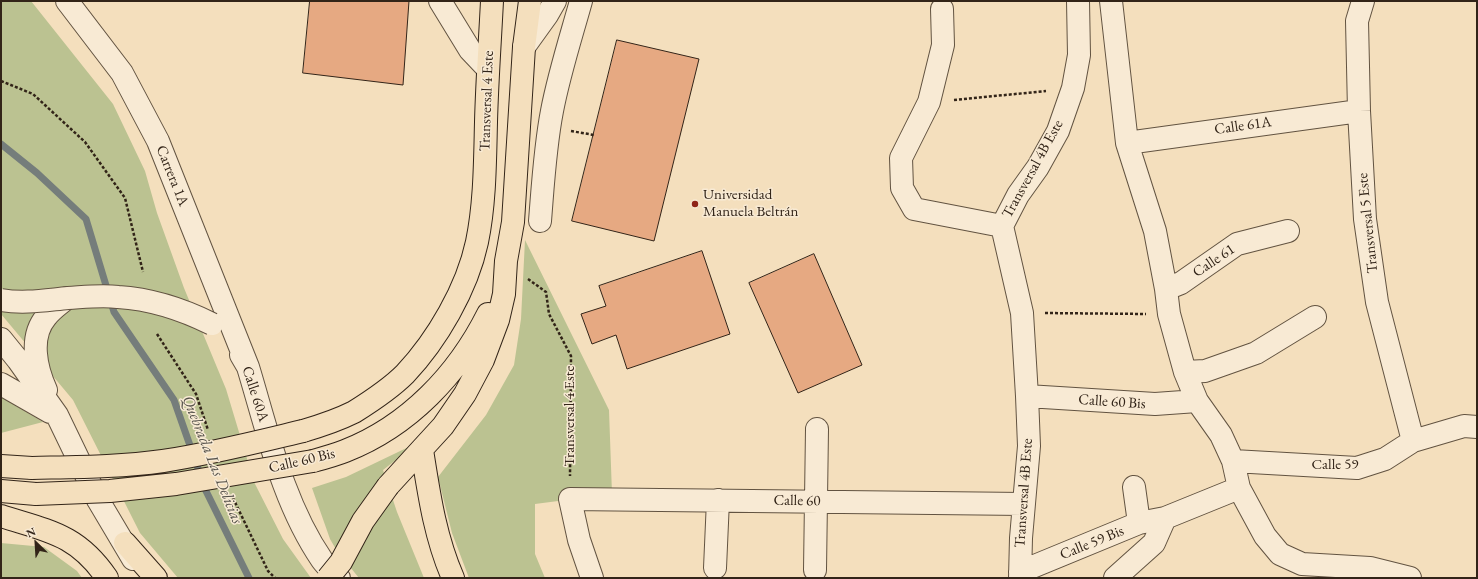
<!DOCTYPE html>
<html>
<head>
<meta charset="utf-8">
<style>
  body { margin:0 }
  #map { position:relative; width:1478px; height:579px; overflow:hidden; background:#f4dfbd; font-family:"EB Garamond",serif }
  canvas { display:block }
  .frame { position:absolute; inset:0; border:2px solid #322418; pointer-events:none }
  .north { position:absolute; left:16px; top:523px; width:40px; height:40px; -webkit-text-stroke:3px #f8ead4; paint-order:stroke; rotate:335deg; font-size:11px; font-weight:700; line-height:16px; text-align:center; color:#322418 }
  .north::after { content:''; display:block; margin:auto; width:14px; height:18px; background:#322418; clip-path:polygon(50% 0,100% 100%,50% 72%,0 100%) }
</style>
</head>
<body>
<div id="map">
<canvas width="1478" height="579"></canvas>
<div class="frame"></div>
<div class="north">N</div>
</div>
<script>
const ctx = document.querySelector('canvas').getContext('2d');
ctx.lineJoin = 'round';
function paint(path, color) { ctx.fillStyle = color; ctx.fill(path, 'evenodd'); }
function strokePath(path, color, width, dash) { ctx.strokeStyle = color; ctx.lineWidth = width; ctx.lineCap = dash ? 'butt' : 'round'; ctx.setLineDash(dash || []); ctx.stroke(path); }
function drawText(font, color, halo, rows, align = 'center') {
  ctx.font = font + ' "EB Garamond",serif'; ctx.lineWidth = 3; ctx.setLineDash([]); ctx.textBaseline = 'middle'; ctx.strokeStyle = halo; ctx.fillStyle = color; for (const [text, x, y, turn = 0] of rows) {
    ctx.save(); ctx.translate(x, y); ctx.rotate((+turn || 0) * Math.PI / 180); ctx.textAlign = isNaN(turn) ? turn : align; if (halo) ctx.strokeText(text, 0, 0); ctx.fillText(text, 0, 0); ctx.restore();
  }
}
paint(new Path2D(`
  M1 1H31L113 104 145 171 157 213 184 288 226 389 254 482 283 539 311 578H178L140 533 73 400 1 314Z
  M525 240 609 410 612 494 535 504V554L545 578H469L452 533 438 477 486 415 514 365 521 319Z
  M1 397 43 422 1 433Z
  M419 442 383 470 397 512 424 578H359L337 551 330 539 312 488 346 477Z
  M1 543 44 547 77 571 82 578H1Z`), '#bbc291');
strokePath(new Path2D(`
  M1 144 37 173 86 219 114 312 174 400 206 491 249 578`), '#757d7b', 7);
const building = new Path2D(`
  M310 1H409L403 85 303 73Z
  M617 40 699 59 654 241 572 221Z
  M702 251 730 334 627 369 616 335 592 344 581 314 606 306 599 286Z
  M814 254 862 365 798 393 749 283Z`);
paint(building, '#e6a982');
strokePath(building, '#322418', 1);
const minor = new Path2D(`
  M67 1 122 73 158 141 248 367
  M440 1 470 50 488 69
  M1111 1 1127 143 1155 231 1166 289 1169 314 1185 372 1197 401 1221 435 1233 461 1239 488 1265 536 1280 554 1302 564 1370 568 1410 578
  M1363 1 1357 21 1359 111 1365 219 1377 302 1413 441
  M942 9 943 45 929 102 901 158 902 188 914 209 1002 226
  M524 47 547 15 555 1
  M1127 143 1359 111
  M540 221C543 184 545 147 552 111 559 74 571 37 581 1
  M1166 289 1181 283 1237 244 1288 231
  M1 339 18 360 57 415 98 500 133 559
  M241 355 248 367C268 433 283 503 322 560 327 567 334 572 339 578
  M1185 372 1205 371 1256 353 1315 317
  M1 384 50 412
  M46 390C36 368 29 337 46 317 52 309 60 304 67 298
  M1027 396 1155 404 1197 401
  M1233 461 1357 468 1385 459 1413 441 1464 426 1477 427
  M1134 487 1139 523
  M715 568 718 500
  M815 570 817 429
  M1020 572 1139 523 1165 518 1239 488
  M592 578 579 540 570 499 1024 504
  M1020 578 1021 538 1029 446 1027 396 1022 313 1002 226 1018 195 1038 167 1058 131 1073 88 1079 55 1078 1
  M1115 578 1154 543 1165 518`);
const major = new Path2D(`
  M303 431C320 426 338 420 354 412 370 402 392 387 405 374 437 340 467 289 477 242 485 203 485 162 486 122 487 82 490 41 492 1
  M422 450C429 494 435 537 453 578
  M313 461C324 458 335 455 345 451 409 426 458 374 488 314
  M1 466 32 468
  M388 486 443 426 465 394 483 360 498 320 504 294 506 261 513 222 524 47 530 1
  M1 491 36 494
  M1 516C48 531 77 534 107 578
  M125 543 156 578`);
strokePath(minor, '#625341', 24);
strokePath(major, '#322418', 24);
strokePath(new Path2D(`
  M1 81 33 94 85 142 125 198 143 272
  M954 100 1046 91
  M571 131 594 135
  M528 279 546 292 549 314 571 356 570 476
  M1045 313 1146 314
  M157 334 196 394 208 430
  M233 498 268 571 275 578`), '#322418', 2.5, [3, 2]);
strokePath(minor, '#f8ead4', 22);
strokePath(major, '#f4dfbd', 22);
const minorBridge = new Path2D(`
  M1 300C24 304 46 300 68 298 85 297 102 295 118 297 151 299 182 309 212 324`);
const majorBridge = new Path2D(`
  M32 468C76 467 120 467 163 461 210 454 257 442 303 431
  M36 494 110 491 176 484 313 461
  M328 578 341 562 363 521 388 486`);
strokePath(minorBridge, '#625341', 24, []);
strokePath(majorBridge, '#322418', 24, []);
strokePath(minorBridge, '#f8ead4', 22);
strokePath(majorBridge, '#f4dfbd', 22);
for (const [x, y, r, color] of [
  [695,204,4,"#8f2418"]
]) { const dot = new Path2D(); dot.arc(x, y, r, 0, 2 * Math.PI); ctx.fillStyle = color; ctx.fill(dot); strokePath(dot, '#f8ead4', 1.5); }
drawText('15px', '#322418', '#f8ead4', [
  ["Transversal 4 Este",487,101,-88],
  ["Calle 61A",1243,126,-8],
  ["Transversal 4B Este",1033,169,-61],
  ["Carrera 1A",172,176,68],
  ["Transversal 5 Este",1368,223,-96],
  ["Calle 61",1214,261,-34],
  ["Calle 60A",255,394,72],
  ["Calle 60 Bis",1112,402,4],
  ["Transversal 4 Este",570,416,-90],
  ["Calle 60 Bis",302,461,-13],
  ["Calle 59",1335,465],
  ["Transversal 4B Este",1024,493,-86],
  ["Calle 60",797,501,1],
  ["Calle 59 Bis",1092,543,-22]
]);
drawText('15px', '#322418', '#f8ead4', [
  ["Universidad",703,195],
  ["Manuela Beltrán",703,212]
], 'left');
drawText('italic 16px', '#54514a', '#f8ead4', [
  ["Quebrada Las Delicias",212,460,68]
]);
</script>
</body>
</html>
